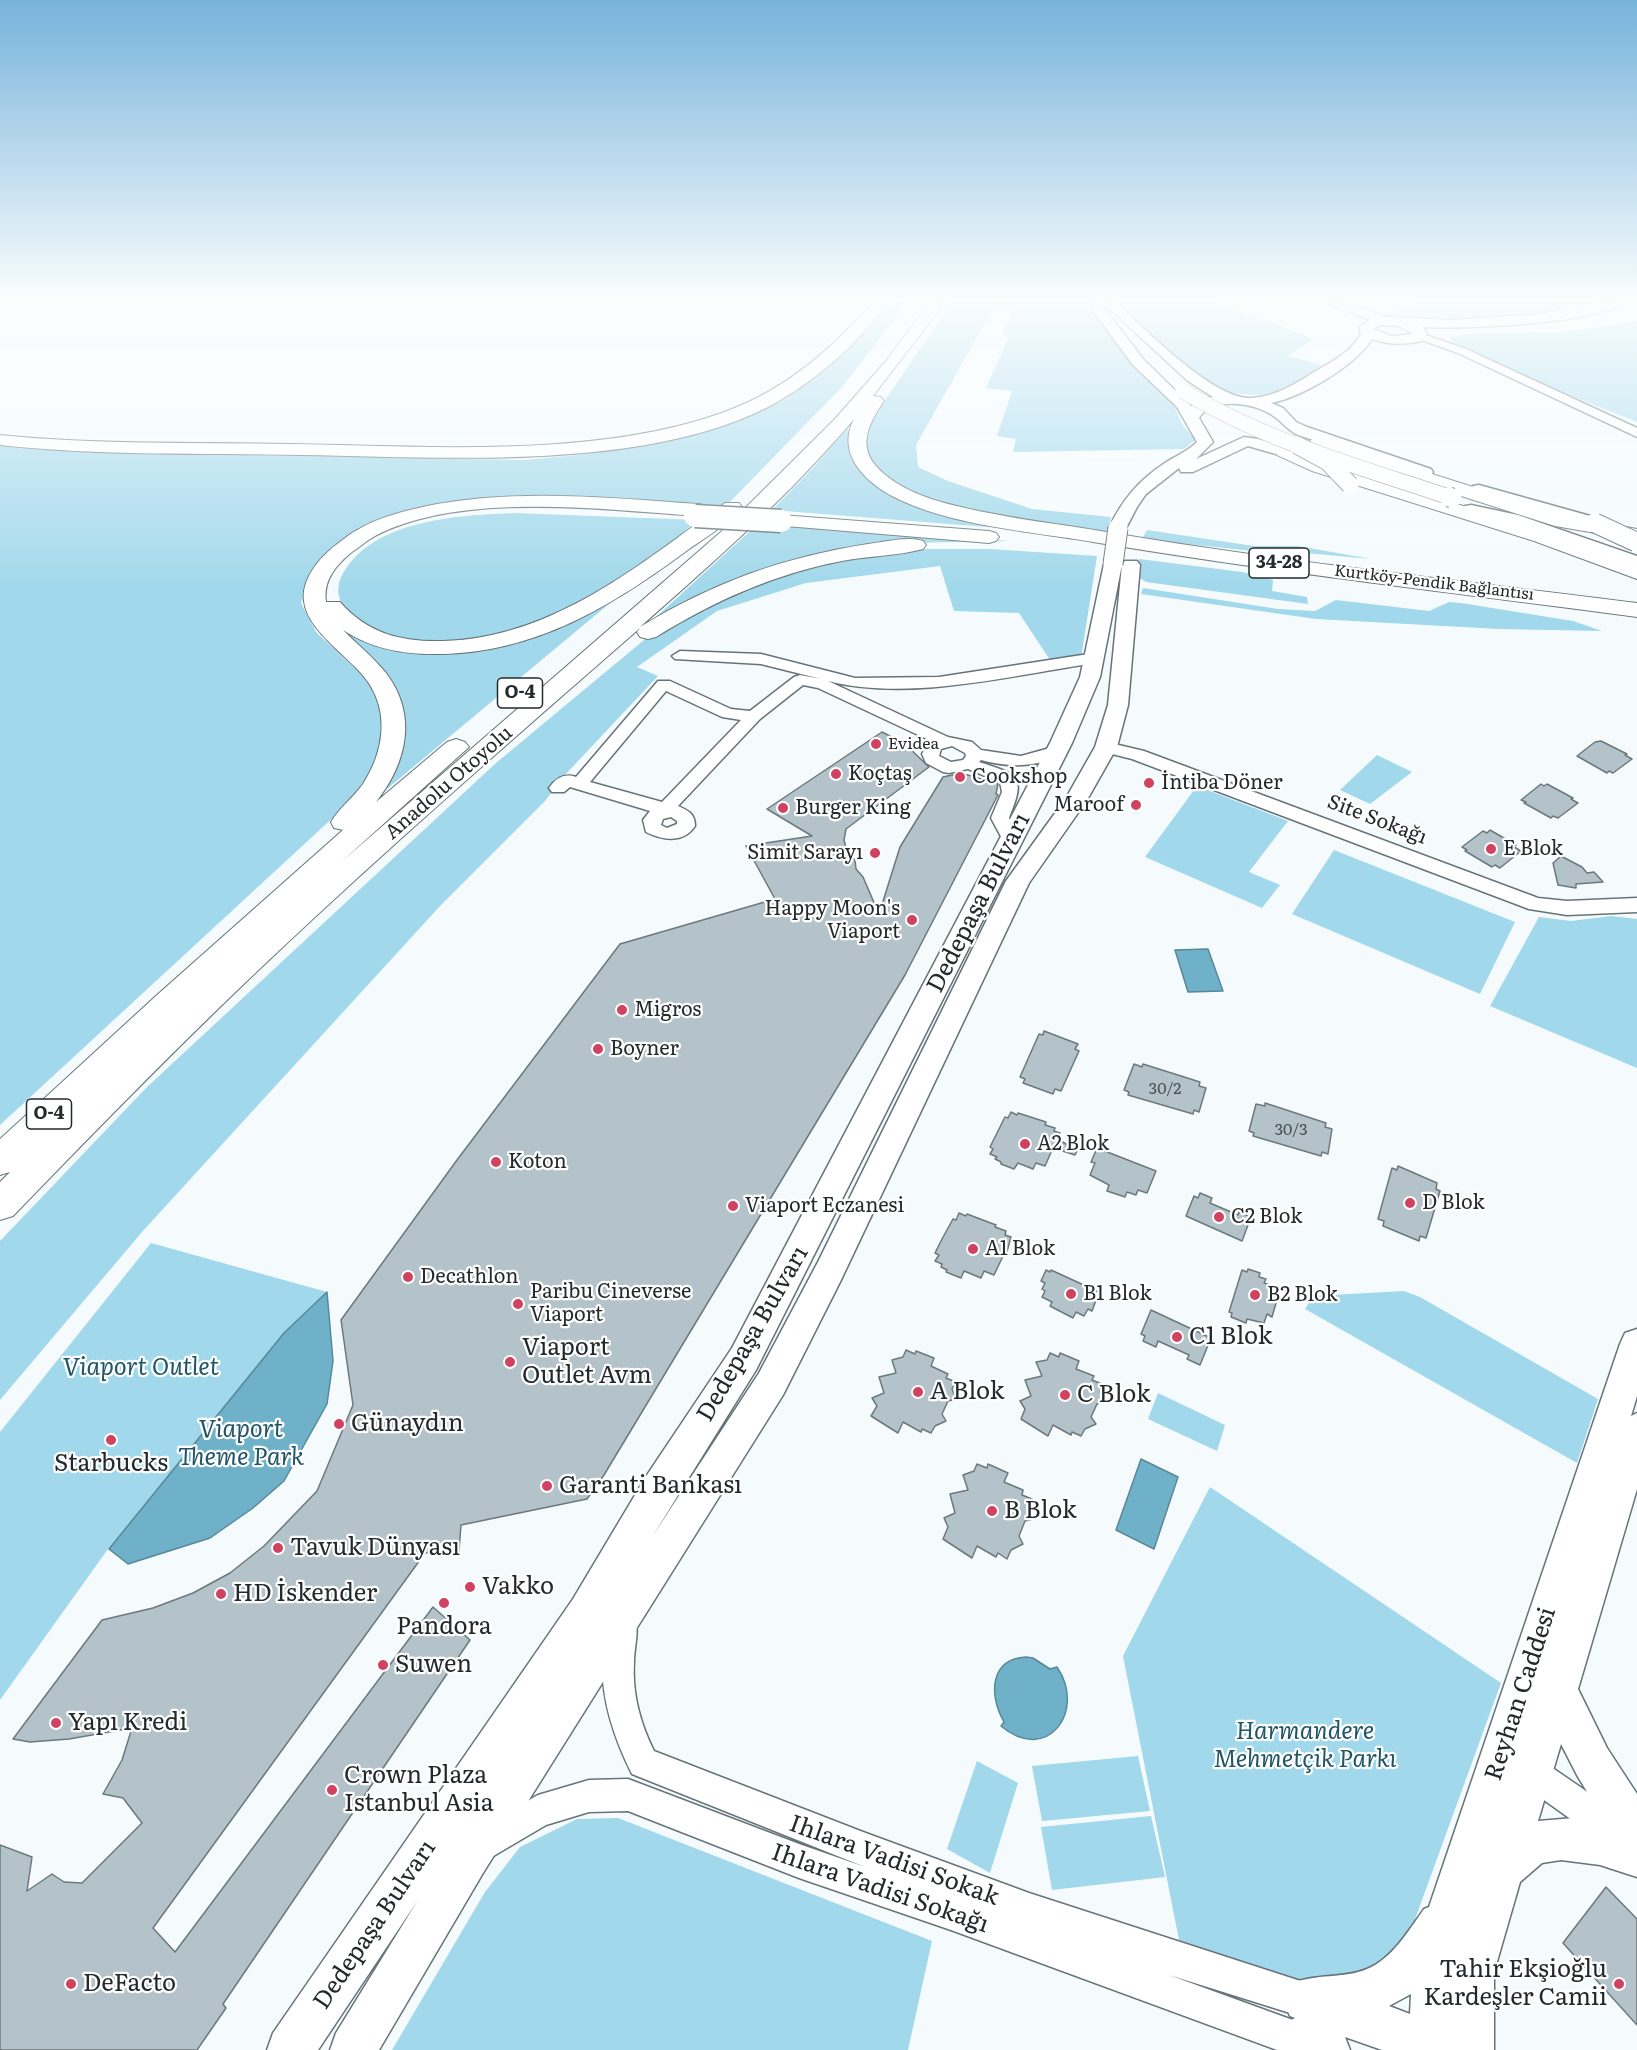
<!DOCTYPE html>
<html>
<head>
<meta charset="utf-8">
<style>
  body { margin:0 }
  canvas { display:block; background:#f5fbfd }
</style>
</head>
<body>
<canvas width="1637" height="2050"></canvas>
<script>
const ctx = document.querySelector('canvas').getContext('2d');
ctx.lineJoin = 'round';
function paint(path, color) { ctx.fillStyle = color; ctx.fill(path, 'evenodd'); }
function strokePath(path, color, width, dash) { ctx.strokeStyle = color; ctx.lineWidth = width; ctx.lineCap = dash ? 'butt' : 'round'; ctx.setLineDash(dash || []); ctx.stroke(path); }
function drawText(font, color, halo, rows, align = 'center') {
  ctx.font = font + ' Literata,serif'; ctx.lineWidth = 4.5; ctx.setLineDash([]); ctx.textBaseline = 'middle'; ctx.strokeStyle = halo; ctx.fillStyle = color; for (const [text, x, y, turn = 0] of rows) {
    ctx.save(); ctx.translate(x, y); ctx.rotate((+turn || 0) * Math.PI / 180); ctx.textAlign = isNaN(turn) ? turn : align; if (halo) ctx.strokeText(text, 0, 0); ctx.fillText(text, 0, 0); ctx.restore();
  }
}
paint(new Path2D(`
  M891 301H909L841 388 726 506 523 501 400 515 310 576 301 603 316 632 367 680 383 709 384 745 364 789 0 1125V444L76 452 524 460 589 454 653 443 726 425 787 398 866 331Z
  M953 301H1083L1139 371 1173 403 1182 424 1195 440 1184 449 1013 452 1016 439 997 436 1012 391 986 388 1009 337 1002 334 1014 309 994 307 916 445 918 467 948 481 1032 509 1111 517 1106 535C1055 527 844 510 866 428Z
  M1118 301H1212L1314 339 1288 356 1322 365 1282 393 1253 395 1230 393 1214 388 1200 377 1129 315Z
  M1419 301H1607C1567 310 1528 314 1487 317 1452 320 1414 325 1381 314Z
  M1637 321V422L1549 387 1453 342 1450 337 1471 334 1568 332Z
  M848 428 850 448 872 479 1000 528 772 510 814 467Z
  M515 513 698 520C670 543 641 571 609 590 567 615 518 633 470 642 455 645 421 644 406 641 375 634 319 610 345 570 378 519 461 515 515 513Z
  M759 523 1009 541 904 543 841 551 645 627Z
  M1147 530 1254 546H1298L1371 559 1306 553 1252 551 1142 539Z
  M923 549H990L1097 556 1081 658 1052 663 1019 613 954 611 940 566 806 583 717 611 637 667 658 676 564 776 545 801 440 906 142 1232 0 1400V1241L147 1087 496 763 644 640 702 603 803 565Z
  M1139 559 1242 572 1273 580 1272 591 1307 597 1308 604 1146 582 1137 576Z
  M1143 588 1278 609 1315 611 1336 600 1429 611 1449 602 1461 603 1573 621 1602 631 1499 629 1316 619 1141 594Z
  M616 598 358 813 402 732 338 625 443 652Z
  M1377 755 1412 772 1370 804 1340 790Z
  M1197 786 1288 821 1249 872 1280 885 1262 908 1145 857Z
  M1334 850 1515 922 1480 994 1292 914Z
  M1611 916 1637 919V1068L1490 1006 1539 917 1571 921Z
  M151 1243 327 1292V1404L284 1481 210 1538 128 1564 108 1549 0 1700V1432Z
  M1404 1291 1420 1297 1598 1399 1577 1463 1305 1309 1313 1296Z
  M1158 1393 1225 1425 1217 1451 1148 1419Z
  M1210 1487 1501 1683 1410 1933 1377 1968 1300 1985 1179 1940 1123 1656Z
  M1138 1756 1150 1811 1042 1821 1032 1766Z
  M977 1761 1018 1783 990 1873 947 1849Z
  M1151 1816 1165 1877 1052 1890 1041 1827Z
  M618 1818 932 1941 908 2050H392L485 1892 520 1847 577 1819Z`), '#a1d8eb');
const water = new Path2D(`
  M1208 949 1223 991 1188 992 1175 950Z
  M327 1292 333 1361 327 1404 284 1481 253 1508 210 1538 128 1564 109 1549 284 1333Z
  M1141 1459 1178 1477 1154 1549 1116 1530Z
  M1026 1657 1033 1658 1050 1669 1057 1667C1087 1711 1047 1765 1001 1726L1004 1722C989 1696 989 1659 1026 1657Z`);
paint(water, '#6fb1c8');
strokePath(water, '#588899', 1.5);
const building = new Path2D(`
  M882 732 904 743 929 767 846 829 844 840 847 851 855 860 856 869 863 877 879 914 900 847 943 777 961 773 998 784 996 794 998 795 905 975 604 1475 587 1499 461 1525 459 1551 425 1553 153 1928 175 1952 433 1607 470 1640 223 2004 226 2008 197 2050H0V1845L32 1857 27 1891 52 1874 64 1882 82 1883 142 1823 123 1798 103 1794 122 1760 132 1728 69 1739 30 1742 13 1739 102 1620 153 1608 193 1593 230 1573 264 1546 317 1491 353 1405 341 1320 457 1160 620 944 775 899 746 846 812 836 767 809Z
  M1601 741 1627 754 1625 755 1632 759 1613 773 1609 771 1607 773 1577 756 1595 742Z
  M1541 784 1544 786 1547 784 1573 798 1571 799 1578 803 1558 818 1553 816 1551 818 1524 803 1526 802 1521 800Z
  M1490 830 1516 845 1514 847 1521 851 1500 868 1495 865 1492 867 1465 851 1467 850 1462 847 1483 831 1487 833Z
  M1561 856 1582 867 1587 873 1594 872 1603 882 1576 884V888L1558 885 1553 863Z
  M1044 1031 1078 1044 1075 1049 1079 1051 1061 1091 1055 1089 1053 1094 1023 1083 1025 1079 1020 1077 1039 1034 1043 1035Z
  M1134 1064 1142 1067 1143 1064 1200 1082 1199 1086 1206 1088 1199 1112 1194 1110 1193 1114 1128 1095 1129 1092 1124 1090Z
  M1265 1103 1326 1123 1325 1127 1332 1129 1328 1154 1322 1152 1321 1156 1253 1136 1254 1133 1249 1131 1256 1104 1265 1106Z
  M1011 1112 1017 1115 1018 1113 1046 1122 1045 1125 1055 1128 1054 1131 1060 1133 1058 1139 1077 1151 1075 1155 1053 1148 1045 1166 1036 1163 1033 1169 1018 1163 1014 1169 1001 1164V1162L995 1159 997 1157 990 1154 993 1149 990 1147 1005 1117 1008 1118Z
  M1097 1148 1156 1171 1147 1193 1138 1190 1136 1195 1127 1192 1125 1197 1107 1191 1109 1185 1090 1175 1095 1163 1091 1162Z
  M1398 1166 1437 1183 1436 1189 1440 1191 1426 1238 1420 1236 1419 1241 1383 1226 1384 1221 1378 1219 1392 1168 1397 1170Z
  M1200 1193 1212 1198 1210 1203 1238 1215 1239 1212 1251 1217 1242 1241 1186 1216 1194 1196 1198 1198Z
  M959 1213 966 1216 967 1214 996 1225 995 1227 1006 1231 1005 1235 1011 1237 1006 1255 1004 1254 994 1275 984 1271 981 1278 964 1271 961 1278 946 1272 947 1270 941 1267 942 1264 935 1261 939 1255 935 1253 942 1239 953 1219 956 1220Z
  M1248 1269 1260 1273 1259 1277 1266 1279 1264 1283 1273 1286 1271 1293 1278 1296 1272 1317 1267 1314 1264 1323 1247 1319 1246 1323 1231 1317 1232 1313 1229 1312 1242 1270 1247 1272Z
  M1046 1270 1050 1272 1051 1270 1099 1292 1092 1311 1088 1309 1084 1316 1076 1312 1073 1318 1050 1306 1052 1302 1042 1297 1045 1291 1042 1289 1045 1283 1041 1281Z
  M1151 1310 1211 1338 1200 1365 1187 1359 1189 1355 1158 1341 1156 1347 1143 1341 1145 1336 1141 1334Z
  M906 1350 915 1354 916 1351 934 1358 931 1366 948 1374 946 1378 956 1382 952 1389 956 1399 948 1401 942 1414 946 1421 935 1426 931 1433 922 1429 921 1432 903 1422 898 1433 871 1416 877 1406 872 1398 884 1393 879 1377 896 1373 892 1360 903 1357Z
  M1050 1353 1059 1357 1060 1353 1079 1361 1076 1369 1094 1376 1092 1380 1102 1384 1100 1392 1104 1402 1097 1404 1091 1417 1096 1424 1085 1429 1081 1436 1072 1432 1071 1435 1053 1425 1048 1436 1021 1419 1025 1409 1020 1401 1031 1396 1025 1380 1042 1376 1036 1362 1047 1360Z
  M977 1464 987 1468 988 1464 1008 1473 1004 1482 1023 1490 1022 1495 1032 1499 1029 1508 1033 1519 1025 1521 1019 1536 1023 1544 1011 1550 1007 1559 998 1553 996 1557 977 1546 972 1558 943 1539 948 1527 944 1518 955 1513 950 1494 968 1490 963 1475 974 1471Z
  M1606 1887 1637 1919V2025L1563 1943Z`);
paint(building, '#b4c3c9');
strokePath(building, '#6b797e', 1.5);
const minor = new Path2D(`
  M1420 333 1466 349 1637 428V437L1458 353 1416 338V334Z
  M680 651 761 654 855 678 939 677 1095 653 1103 658 1095 663C1013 675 909 702 828 681L948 737 972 742 981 750 1021 756 1057 746 1063 747 1065 751 1063 755C1035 767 1010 768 981 760L979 762C1020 775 1026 777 1009 818L1020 840 1017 844H1005L991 818 1002 792 1000 782 968 769 949 773 943 772 926 763 922 754 928 742 931 741 818 688 803 685 760 719 678 806C689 811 695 814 695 826 683 844 662 840 646 832L643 820 650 811 570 787 564 792H552L549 788C556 778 564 773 576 777L658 681H670L731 709 750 711 794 677 800 675 821 679 761 664 675 659 672 656ZM666 691 722 717 741 720 662 802 590 782ZM952 746 965 753 966 756 963 760 951 762 939 756 941 749ZM671 817 677 821V824L667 828 661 825 663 819Z
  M1106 742 1144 751 1538 898 1567 901 1637 898V912L1567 915 1529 909 1132 759 1100 751 1098 747 1100 743Z
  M623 1612 634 1616C640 1631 634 1646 634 1662 632 1693 640 1723 654 1751L863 1832 1029 1893 1319 1987 1324 2000 1319 2013 1306 2018 1169 1975 1312 2027 1317 2040 1313 2050H1277L951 1930 799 1878 628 1811 589 1812 546 1825 490 1858 478 1853 473 1841 478 1829 538 1795 589 1780 628 1779 799 1844 865 1867 632 1774C608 1726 591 1669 612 1616Z
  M1527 1753 1538 1758 1637 1826V1863L1625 1858 1516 1780 1511 1769 1516 1758Z`);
const major = new Path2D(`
  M1086 301H1099L1143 359 1191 406 1200 400 1213 397 1188 381 1101 301H1114C1143 327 1214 401 1252 398 1275 396 1292 386 1311 374 1329 363 1351 353 1361 334L1359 327 1370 320 1322 301H1342L1386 317 1451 320 1540 314 1603 301H1624C1598 325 1460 329 1422 327L1427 333 1422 341C1404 345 1390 345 1372 339 1355 366 1302 397 1271 403L1283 408 1296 422 1307 427 1431 469 1433 472 1431 475H1419L1298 435C1287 430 1282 421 1272 415 1253 402 1211 397 1199 418L1213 442 1196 459 1244 437 1258 439 1317 456 1319 459 1311 464 1248 446 1193 472H1181L1179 468 1146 494 1137 507 1124 532H1112L1109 528C1122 500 1139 480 1165 463 1176 456 1188 451 1197 442L1177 407 1133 365ZM1380 325 1399 326 1413 334 1392 336 1373 329Z
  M1479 485 1601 519 1604 523 1601 527 1595 528 1473 494 1471 490 1473 486Z
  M1471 505 1518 515 1637 556V567L1527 530 1465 514 1462 510 1465 506Z
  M1113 559 1119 560 1122 564 1100 677 1072 743 756 1370 652 1537 759 1373 818 1262 1006 881 1066 798 1095 747 1108 705 1122 565 1125 561H1137L1140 565 1128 705 1117 747 1087 800 1029 883 840 1282 783 1395 483 1873 379 2050H330L336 2033 418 1900 318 2050H267L273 2033 573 1599 647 1475 732 1348 1050 743 1080 677 1104 564 1107 560Z
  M1637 1329V1396L1631 1416 1637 1413V1489L1578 1689 1607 1748 1637 1794V1877L1600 1865 1561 1860 1542 1863 1520 1882 1494 1972V2050H1382L1345 2037 1350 2050H1280L1276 2040 1283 2024 1295 2018 1290 2016 1283 2000 1290 1984C1316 1973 1344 1979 1367 1969 1392 1959 1409 1930 1424 1909L1429 1907 1620 1344 1625 1333ZM1561 1744 1578 1777 1607 1824 1574 1818 1538 1821ZM1411 1994 1410 2014 1389 2006Z`);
const highway = new Path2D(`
  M874 301H889C858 344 816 381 770 406 643 472 442 457 301 455 200 453 100 456 0 445V435C97 445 193 442 290 444 427 446 609 460 737 407 791 385 835 346 874 301Z
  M931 301H946L873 396 881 397 884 401C870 421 857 445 876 466 896 489 933 501 961 507 1010 519 1062 524 1112 533 1286 562 1462 581 1637 603V617C1456 593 1273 572 1093 542 1028 531 949 526 890 495 862 479 837 452 854 419 790 495 715 561 640 627 714 582 784 557 868 544 885 542 907 536 923 541L926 545 923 549C897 556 868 556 842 561 774 574 714 601 656 637L648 639 640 637 637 632 640 628C515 737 390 846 269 960 181 1043 97 1129 13 1216L0 1220V1182L10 1172 0 1175V1139L157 995 343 830 334 828 331 822C339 808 353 798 363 784 383 753 390 714 368 682 359 669 345 658 333 646 321 634 306 619 304 601 301 579 320 557 336 545 344 539 351 533 359 529 379 517 405 511 427 506 517 488 609 498 699 504L706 506 709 510 706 514 699 516C603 510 462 491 375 536 367 540 360 547 352 552 336 565 323 580 326 602H340C368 634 402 642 443 641 553 638 639 565 725 503H739L742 507C731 523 701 540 685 552 612 606 536 652 442 654 407 655 373 650 343 630 357 644 373 657 386 673 418 715 407 763 376 802L447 742 456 739 465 742 469 747 340 863 722 531 834 420 886 361Z
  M1318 438 1565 516 1637 529V537L1630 539 1555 526 1311 448 1309 444 1311 440Z
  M1284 445 1349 471 1548 532 1637 565V579L1534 541 1312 471 1277 455 1275 451 1277 447Z
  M781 515 989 531 996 533 999 537 996 541 989 543 774 525 771 521 774 517Z`);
strokePath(minor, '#667479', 3);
strokePath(major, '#667479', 3);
strokePath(highway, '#667479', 2);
paint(minor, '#fff');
paint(major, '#fff');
paint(highway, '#fff');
const majorBridgeFar1 = new Path2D(`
  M1183 391C1267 442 1360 467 1452 498`);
const majorBridge = new Path2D(`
  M1449 497 1452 498
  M1595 523 1636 542
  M1113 564 1118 528`);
const highwayBridgeFar1 = new Path2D(`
  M1297 445 1328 462 1350 485`);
const highwayBridge = new Path2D(`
  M695 516 781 521`);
strokePath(majorBridgeFar1, '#667479', 16, []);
strokePath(majorBridge, '#667479', 21, []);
strokePath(highwayBridgeFar1, '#667479', 19, []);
strokePath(highwayBridge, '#667479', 25, []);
strokePath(majorBridgeFar1, '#fff', 15);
strokePath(majorBridge, '#fff', 19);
strokePath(highwayBridgeFar1, '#fff', 17);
strokePath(highwayBridge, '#fff', 22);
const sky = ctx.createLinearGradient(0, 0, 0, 588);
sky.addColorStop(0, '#77b3db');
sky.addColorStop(0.51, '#fafdfe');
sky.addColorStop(1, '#fafdfe00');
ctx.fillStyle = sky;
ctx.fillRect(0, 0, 1637, 588);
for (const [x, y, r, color] of [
  [876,744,6,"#d14160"],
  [836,774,6,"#d14160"],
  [960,777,6,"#d14160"],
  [1149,783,6,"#d14160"],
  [1136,805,6,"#d14160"],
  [783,808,6,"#d14160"],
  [1491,849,6,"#d14160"],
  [875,853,6,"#d14160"],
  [912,920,6,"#d14160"],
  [622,1010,6,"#d14160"],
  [598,1049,6,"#d14160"],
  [1025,1144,6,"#d14160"],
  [496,1162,6,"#d14160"],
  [1410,1203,6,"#d14160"],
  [733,1206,6,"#d14160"],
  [1219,1217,6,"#d14160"],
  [973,1249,6,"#d14160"],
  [408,1277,6,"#d14160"],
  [1071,1294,6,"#d14160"],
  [1255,1295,6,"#d14160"],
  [518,1304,6,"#d14160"],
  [1177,1337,6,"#d14160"],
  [510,1362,6,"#d14160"],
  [918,1392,6,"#d14160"],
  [1065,1395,6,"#d14160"],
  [339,1424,6,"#d14160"],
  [111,1440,6,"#d14160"],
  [547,1486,6,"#d14160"],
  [992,1511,6,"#d14160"],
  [278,1548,6,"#d14160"],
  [470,1587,6,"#d14160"],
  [221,1594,6,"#d14160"],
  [444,1603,6,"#d14160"],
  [383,1665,6,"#d14160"],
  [56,1723,6,"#d14160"],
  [332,1790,6,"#d14160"],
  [71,1984,6,"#d14160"],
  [1619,1984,6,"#d14160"]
]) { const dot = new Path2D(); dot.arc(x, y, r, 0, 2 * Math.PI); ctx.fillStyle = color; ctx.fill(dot); strokePath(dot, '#fff', 2); }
drawText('16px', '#242a2c', '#fff', [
  ["Kurtköy-Pendik Bağlantısı",1434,583,7]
]);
drawText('16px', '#242a2c', '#fff', [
  ["Evidea",888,744]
], 'left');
drawText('16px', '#485053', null, [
  ["30/2",1165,1089],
  ["30/3",1291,1130]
]);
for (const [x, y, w] of [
  [1279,563,60],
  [520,693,45],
  [49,1114,45]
]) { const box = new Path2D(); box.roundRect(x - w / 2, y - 15, w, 30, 4.5); ctx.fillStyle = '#fff'; ctx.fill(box); strokePath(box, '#242a2c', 1.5); }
drawText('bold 18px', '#242a2c', null, [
  ["34-28",1279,563],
  ["O-4",520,693],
  ["O-4",49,1114]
]);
drawText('20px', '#242a2c', '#fff', [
  ["Koçtaş",848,774],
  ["Cookshop",972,777],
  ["İntiba Döner",1161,783],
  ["Maroof",1124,805,"right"],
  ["Burger King",795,808],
  ["E Blok",1503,849],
  ["Simit Sarayı",863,853,"right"],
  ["Happy Moon's",900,909,"right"],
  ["Viaport",900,932,"right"],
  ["Migros",634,1010],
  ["Boyner",610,1049],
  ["A2 Blok",1037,1144],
  ["Koton",508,1162],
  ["D Blok",1422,1203],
  ["Viaport Eczanesi",745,1206],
  ["C2 Blok",1231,1217],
  ["A1 Blok",985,1249],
  ["Decathlon",420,1277],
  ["Paribu Cineverse",530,1292],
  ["Viaport",530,1315],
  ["B1 Blok",1083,1294],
  ["B2 Blok",1267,1295]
], 'left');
drawText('20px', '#242a2c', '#fff', [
  ["Anadolu Otoyolu",449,783,-41],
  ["Site Sokağı",1377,820,21]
]);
drawText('24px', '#242a2c', '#fff', [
  ["Dedepaşa Bulvarı",979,903,-63],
  ["Dedepaşa Bulvarı",753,1334,-60],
  ["Reyhan Caddesi",1521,1694,-72],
  ["Ihlara Vadisi Sokak",894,1861,20],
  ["Ihlara Vadisi Sokağı",880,1889,19],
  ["Dedepaşa Bulvarı",375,1925,-56]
]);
drawText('24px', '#242a2c', '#fff', [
  ["C1 Blok",1189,1337],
  ["Viaport",522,1348],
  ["Outlet Avm",522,1376],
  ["A Blok",930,1392],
  ["C Blok",1077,1395],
  ["Günaydın",351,1424],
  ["Starbucks",111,1464,"center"],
  ["Garanti Bankası",559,1486],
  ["B Blok",1004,1511],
  ["Tavuk Dünyası",290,1548],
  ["Vakko",482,1587],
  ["HD İskender",233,1594],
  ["Pandora",444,1627,"center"],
  ["Suwen",395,1665],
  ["Yapı Kredi",68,1723],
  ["Crown Plaza",344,1776],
  ["Istanbul Asia",344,1804],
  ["Tahir Ekşioğlu",1607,1970,"right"],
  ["Kardeşler Camii",1607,1998,"right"],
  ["DeFacto",83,1984]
], 'left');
drawText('italic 24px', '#205667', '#fff', [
  ["Viaport Outlet",141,1368],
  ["Viaport",241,1430],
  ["Theme Park",241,1458],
  ["Harmandere",1305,1732],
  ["Mehmetçik Parkı",1305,1760]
]);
</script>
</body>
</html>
